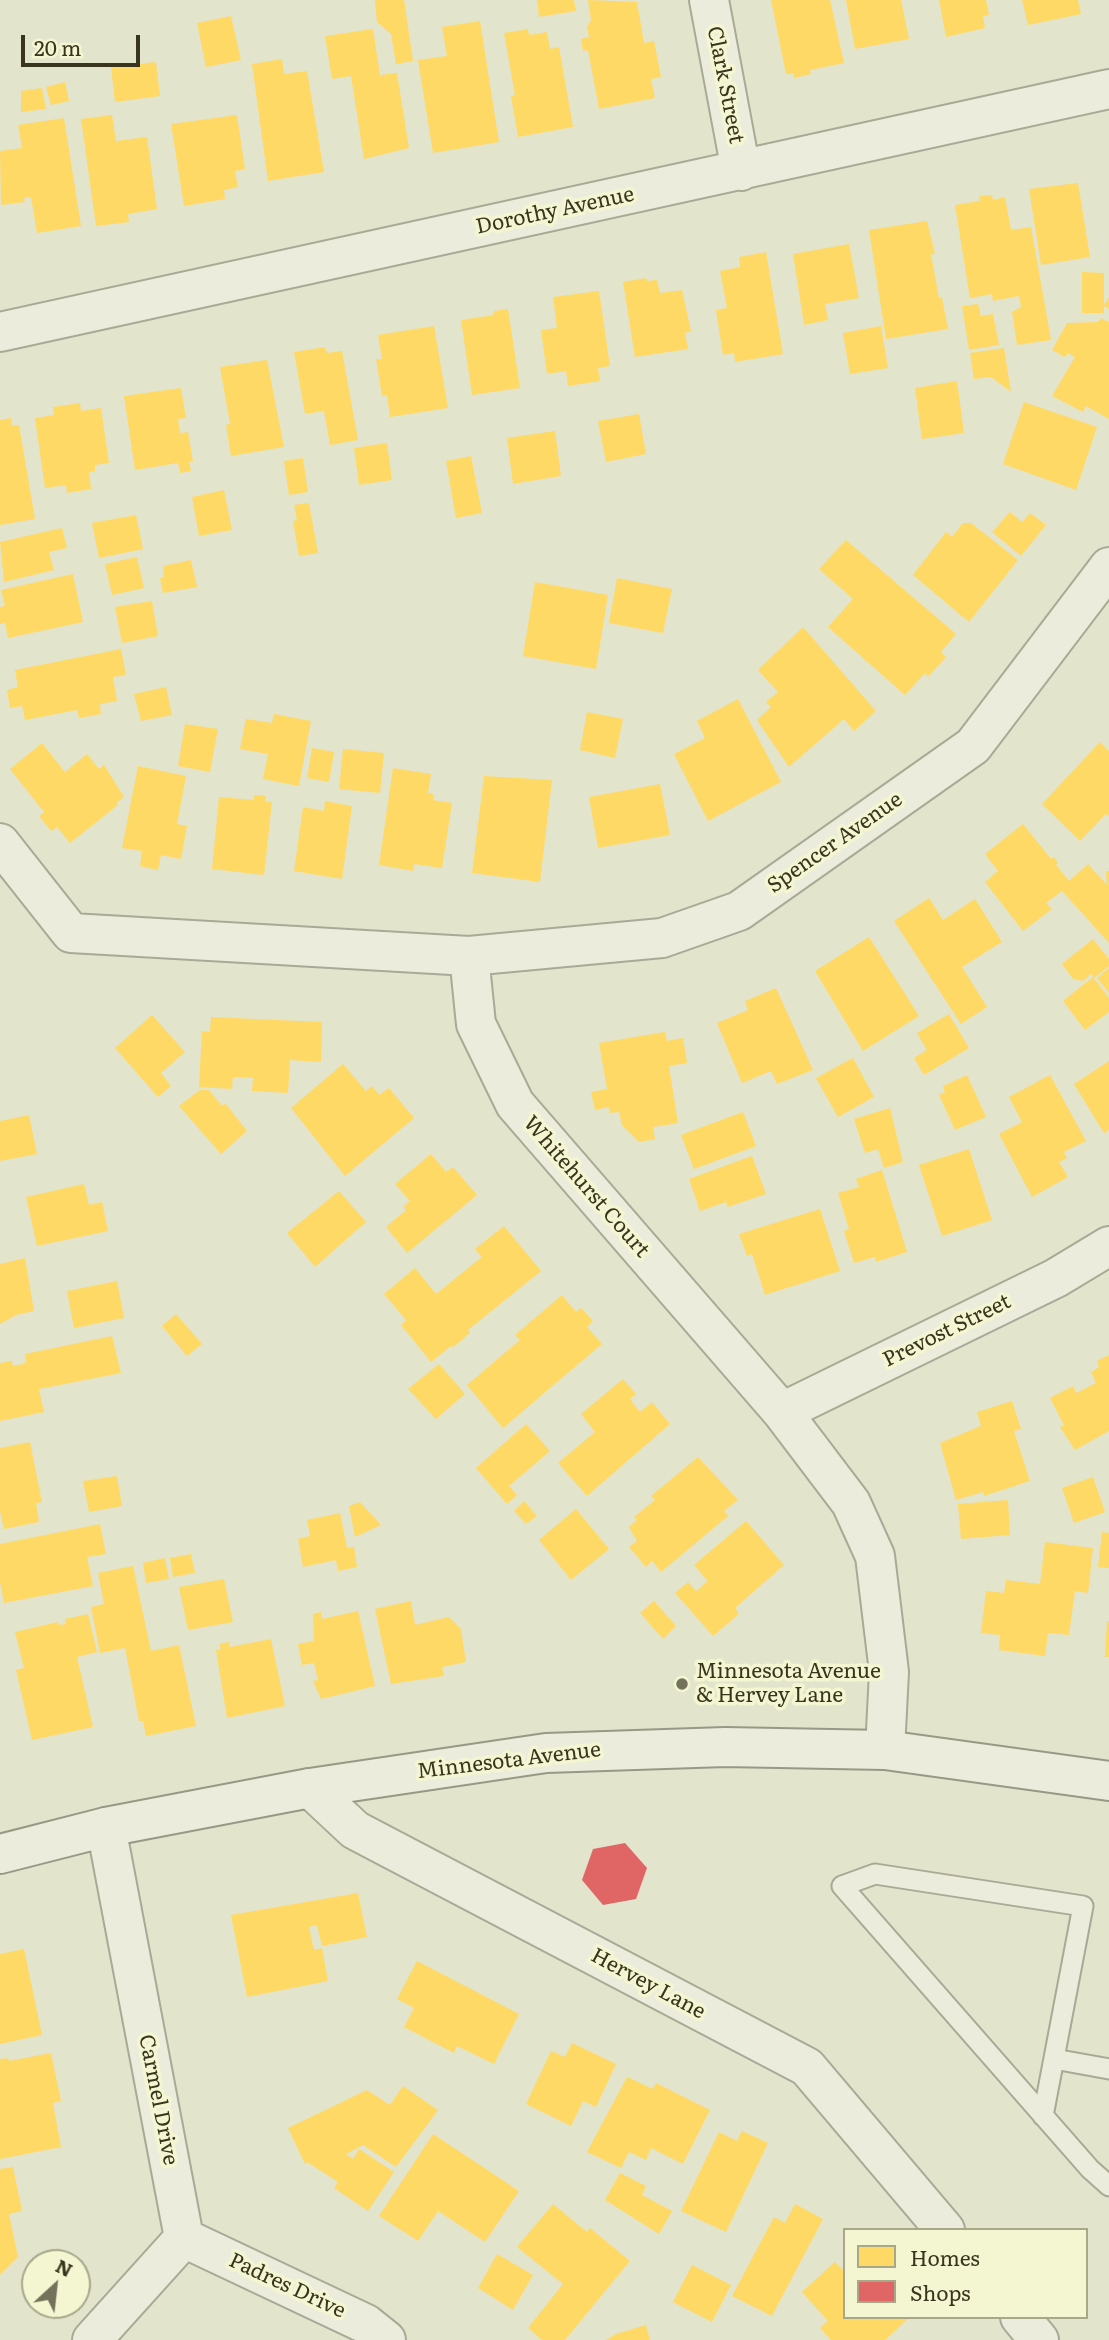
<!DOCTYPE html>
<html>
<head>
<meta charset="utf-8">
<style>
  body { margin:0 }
  #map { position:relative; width:1109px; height:2340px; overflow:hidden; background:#e3e4cc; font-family:Literata,serif }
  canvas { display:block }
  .legend { position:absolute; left:843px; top:2228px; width:245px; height:91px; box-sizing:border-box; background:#f3f6d1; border:2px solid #a8a889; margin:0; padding:9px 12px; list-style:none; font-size:21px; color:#38341d }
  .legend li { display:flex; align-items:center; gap:14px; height:35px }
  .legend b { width:35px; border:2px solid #a8a889 }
  .north { position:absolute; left:21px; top:2249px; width:70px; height:70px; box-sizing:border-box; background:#f3f6d1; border:2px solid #a8a889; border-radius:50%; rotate:27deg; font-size:19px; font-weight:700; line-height:28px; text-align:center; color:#38341d }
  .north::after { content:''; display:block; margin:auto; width:24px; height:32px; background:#74725a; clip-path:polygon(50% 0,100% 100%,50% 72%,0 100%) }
  .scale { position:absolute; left:21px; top:35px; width:119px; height:32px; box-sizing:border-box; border:4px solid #38341d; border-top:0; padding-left:9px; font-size:21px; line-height:24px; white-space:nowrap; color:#38341d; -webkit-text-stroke:5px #f3f6d1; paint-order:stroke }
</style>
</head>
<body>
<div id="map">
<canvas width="1109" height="2340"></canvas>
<ul class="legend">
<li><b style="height:19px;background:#ffd966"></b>Homes</li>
<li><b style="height:19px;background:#e06666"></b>Shops</li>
</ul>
<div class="north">N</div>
<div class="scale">20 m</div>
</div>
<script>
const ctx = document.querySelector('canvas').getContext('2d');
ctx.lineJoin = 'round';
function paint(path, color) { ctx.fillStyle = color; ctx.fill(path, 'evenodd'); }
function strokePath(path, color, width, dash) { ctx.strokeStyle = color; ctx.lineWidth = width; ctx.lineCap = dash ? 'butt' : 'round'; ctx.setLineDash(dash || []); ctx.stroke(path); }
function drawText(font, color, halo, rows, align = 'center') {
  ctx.font = font + ' Literata,serif'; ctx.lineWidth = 7; ctx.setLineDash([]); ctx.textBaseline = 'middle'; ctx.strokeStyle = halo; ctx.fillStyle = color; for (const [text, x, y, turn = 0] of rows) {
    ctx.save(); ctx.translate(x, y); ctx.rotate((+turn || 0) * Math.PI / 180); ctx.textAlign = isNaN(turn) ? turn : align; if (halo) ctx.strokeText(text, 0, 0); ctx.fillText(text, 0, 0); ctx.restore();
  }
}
paint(new Path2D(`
  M375 0H404L413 61 396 64 391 34 377 22Z
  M537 0H574L576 11 539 17Z
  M588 0 637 2 644 43 654 41 661 77 651 79 655 98 599 109 588 50 583 51 581 39 589 37 587 27 591 20Z
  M771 0H830L844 63 810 70 811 74 794 78 793 73 786 74Z
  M846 0H901L909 39 855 49Z
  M939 0H986L989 15 983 16 985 28 946 37Z
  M1022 0H1078L1081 14 1028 25Z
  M231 16 241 60 206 67 197 23Z
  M480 21 499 142 433 153 418 60 447 56 442 27Z
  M373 29 380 75 397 73 409 148 364 159 351 76 332 79 325 36Z
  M528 29 529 35 547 32 550 49 559 47 573 127 518 137 511 96 515 95 504 33Z
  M282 59 284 74 307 71 324 172 268 181 252 64Z
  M156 62 160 96 115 102 111 67Z
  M65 82 69 101 51 105 46 87Z
  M42 88 46 109 21 112V91Z
  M112 115 116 141 147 137 157 209 128 214 129 222 96 226 81 119Z
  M237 115 245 169 235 171 238 187 224 190 225 199 184 206 171 124Z
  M64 118 81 226 37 233 31 197 24 198 25 202 1 205 0 151 22 148 18 125Z
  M1078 183 1090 257 1041 265 1029 189Z
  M992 195 993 200 1005 197 1011 230 1031 227 1051 340 1017 345 1012 312 1021 307 1019 296 993 301 992 294 970 298 955 205 980 201 979 196Z
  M927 221 935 254H931L939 298H942L948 329 886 339 869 230Z
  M849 244 859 298 825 304 828 320 804 325 793 254Z
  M766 252 783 354 735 362 734 353 723 355 716 310 727 308 720 271 740 267 739 257Z
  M1082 272 1104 273V305L1109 297V309L1104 306V313H1082Z
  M646 278 647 281 657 280 660 293 682 290 691 331 685 333 688 349 635 357 623 282Z
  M599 291 610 366 598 368 600 381 568 386 566 371 547 374 541 330 557 328 553 297Z
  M978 304 981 316 993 314 999 345 969 350 962 306Z
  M508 309 520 388 472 395 461 320 494 315V311Z
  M1101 318 1109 322V419L1086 406 1083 412 1052 396 1075 357 1068 353 1065 357 1052 350 1067 323 1098 322Z
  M434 326 448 408 390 417 387 395 382 396 376 359H382L378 335Z
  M881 326 888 368 850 374 843 333Z
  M325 347 327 353 342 351 358 440 330 445 324 411 305 414 294 352Z
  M1004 348 1011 392 991 377 974 379 970 353Z
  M267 360 284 447 231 456 226 425 230 424 220 367Z
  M957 381 964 433 922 439 915 388Z
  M181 388 186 418 178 419 180 433 188 432 193 461H189L191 471 180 473 178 463 135 470 124 396Z
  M1024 402 1097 427 1076 490 1003 464Z
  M80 403 81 411 101 408 109 463 95 465V471L89 472 91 489 67 493 66 485 45 488 35 418 54 415 53 407Z
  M639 414 646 454 606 462 598 421Z
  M11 418 12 426 19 425 35 519 0 525V420Z
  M555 431 561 476 513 484 507 438Z
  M387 443 392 480 359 485 354 448Z
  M471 456 482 513 456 518 446 461Z
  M303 458 308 492 289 495 284 461Z
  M224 490 232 530 199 536 192 497Z
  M309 503 318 553 299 556 293 521 297 520 294 505Z
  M1010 512 1022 522 1030 513 1046 525 1021 556 992 532Z
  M136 515 143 549 99 558 92 523Z
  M963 523H971L1018 560 969 622 913 575 946 532 952 537Z
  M62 528 67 548 49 552 54 570 4 582 0 542Z
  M846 540 956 634 941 652 946 657 928 677 925 673 905 695 828 627 853 599 819 569Z
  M137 557 144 588 112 595 105 564Z
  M191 560 197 587 163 593 160 578 164 577 163 566Z
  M73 574 83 622 8 638 5 623 0 624V607L5 606 1 590Z
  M617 578 672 589 663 633 609 623Z
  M535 582 608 595 596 669 523 656Z
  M152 601 158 636 122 643 115 607Z
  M803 627 876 711 854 731 844 719 789 767 757 720 771 707 766 702 778 692 758 670Z
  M121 649 126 675 113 677 117 701 100 704 101 714 79 718 77 710 25 720 22 706 10 708 7 690 18 687 15 670Z
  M166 687 172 715 141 721 134 694Z
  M738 699 781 782 708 821 674 754 705 738 697 721Z
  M587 712 623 719 615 758 580 750Z
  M274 714 311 721 299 786 263 779 268 754 240 749 246 719 272 723Z
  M185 724 218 729 210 772 178 766Z
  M1100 742 1109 751V816L1106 814 1080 841 1042 804Z
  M42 743 65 772 87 754 99 769 104 765 124 797 116 803 118 805 70 843 57 827 51 831 39 816 44 812 10 769Z
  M312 748 334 752 329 782 307 778Z
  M343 749 384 753 380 793 339 789Z
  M138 766 186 776 177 824 187 826 181 859 161 855 158 870 140 866 142 851 122 848Z
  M393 768 431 774 428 793 434 794 433 800 452 803 442 868 414 864 413 871 379 865Z
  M484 776 552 780 540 882 472 873Z
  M660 784 670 835 598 848 589 797Z
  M254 795 266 796 265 802H272L264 875 212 869 219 797 254 800Z
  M325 801 352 806 342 879 294 871 303 807 324 811Z
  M1023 824 1051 859 1054 857 1058 863 1056 865 1069 881 1088 864 1107 885 1106 871H1109V943L1062 891 1046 903 1052 909 1023 931 985 882 998 871 985 854Z
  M929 898 943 920 975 899 1002 942 962 967 987 1007 961 1024 894 921Z
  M869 937 919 1016 863 1051 815 971Z
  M1093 939 1109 959V966L1094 978 1091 974 1083 981 1073 979 1062 964Z
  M1109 968V993L1097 978Z
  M1093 977 1109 998V1012L1085 1030 1063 1001Z
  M776 988 813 1070 777 1084 771 1071 742 1083 717 1023 748 1010 745 1001Z
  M949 1014 969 1048 924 1075 914 1058 927 1050 917 1033Z
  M152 1015 185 1052 161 1073 171 1086 158 1097 115 1048Z
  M211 1017 322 1022 321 1062 290 1060 288 1093 252 1091 253 1078 233 1077 232 1089 199 1087 202 1031 210 1032Z
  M665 1032 667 1041 683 1038 687 1063 669 1066 678 1123 653 1127 655 1139 639 1142 622 1125 619 1112 610 1113 609 1107 595 1110 591 1092 607 1089 599 1043Z
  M853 1058 874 1097 838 1117 816 1078Z
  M1109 1061V1130L1104 1133 1074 1084Z
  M343 1064 366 1091 372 1086 379 1095 389 1088 414 1118 345 1176 291 1108Z
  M967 1075 986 1117 955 1130 939 1095 945 1092 943 1086Z
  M1050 1075 1086 1141 1064 1152 1067 1158 1059 1162 1068 1177 1032 1197 999 1134 1022 1122 1009 1097Z
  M200 1090H209L222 1106 225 1103 247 1131 221 1154 179 1106Z
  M890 1108 903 1162 884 1168 878 1149 865 1153 854 1119Z
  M743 1112 756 1146 694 1169 681 1135Z
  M29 1115 37 1154 0 1161V1121Z
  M969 1149 992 1220 942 1236 919 1165Z
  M431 1154 446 1172 453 1167 477 1195 407 1253 386 1227 406 1210 404 1206 410 1201 395 1184Z
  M752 1156 766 1194 728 1207 726 1202 700 1211 689 1179Z
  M882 1170 907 1252 876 1262 875 1257 854 1263 844 1231 849 1229 838 1193 859 1187 856 1179Z
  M84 1184 89 1205 102 1202 108 1231 37 1246 26 1197Z
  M339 1191 366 1222 315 1267 287 1233Z
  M820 1209 840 1271 765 1295 752 1254 747 1256 739 1234Z
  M504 1226 541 1271 468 1330 470 1333 452 1348 451 1346 431 1362 401 1325 406 1320 384 1294 415 1268 436 1294 482 1257 475 1249Z
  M25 1258 34 1311 16 1315 0 1324V1264Z
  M117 1281 124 1318 74 1328 67 1291Z
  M562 1295 576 1312 581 1308 593 1321 587 1327 602 1344 503 1428 467 1385 520 1340 515 1335Z
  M176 1314 202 1344 187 1356 162 1326Z
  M112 1336 121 1373 39 1389 44 1412 0 1421V1363L12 1361 13 1366 26 1363 25 1354Z
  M1109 1355V1431L1075 1450 1060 1427 1064 1425 1050 1398 1073 1386 1076 1393 1096 1383 1091 1372 1099 1367 1097 1361Z
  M439 1364 465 1394 436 1419 408 1389Z
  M623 1379 636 1394 630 1399 640 1412 652 1402 670 1424 587 1496 558 1463 595 1432 581 1414Z
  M1012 1401 1021 1429 1014 1431 1030 1481 984 1496 983 1492 956 1500 940 1443 981 1426 977 1412Z
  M526 1424 550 1451 509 1486 517 1495 507 1504 476 1468Z
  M30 1442 42 1502 36 1503 39 1522 4 1529 0 1511V1448Z
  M698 1457 738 1500 724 1511 728 1516 661 1572 652 1561 646 1567 629 1547 637 1541 629 1527 637 1520 634 1517 655 1500 651 1496Z
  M117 1476 122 1506 89 1512 83 1481Z
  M1093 1477 1105 1512 1074 1523 1062 1488Z
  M1008 1500 1010 1535 961 1539 958 1504Z
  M524 1501 537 1516 526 1524 514 1511Z
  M360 1502 381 1525 355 1537 349 1506Z
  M576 1509 609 1549 571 1580 539 1540Z
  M340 1513 347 1548 354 1547 357 1567 338 1571 336 1560 303 1567 298 1539 310 1536 307 1520Z
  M746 1521 784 1565 735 1608 739 1614 713 1636 675 1593 688 1582 696 1591 708 1581 694 1565Z
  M100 1524 106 1554 87 1557 93 1586 4 1603 0 1582V1544Z
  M1102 1532 1109 1533V1568L1098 1567Z
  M1045 1542 1093 1548 1088 1593 1075 1591 1069 1635 1048 1633 1045 1656 999 1650 1000 1635 981 1633 986 1591 1004 1593 1006 1580 1040 1584Z
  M191 1554 195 1573 173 1577 170 1558Z
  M165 1558 169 1579 146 1583 143 1563Z
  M133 1566 151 1651 179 1645 196 1726 146 1736 143 1721H139L125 1648 100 1653 91 1607 104 1604 98 1573Z
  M224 1579 233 1622 188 1630 179 1587Z
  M411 1601 415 1625 449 1617 461 1629 466 1662 442 1667 444 1676 391 1684 375 1609Z
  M654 1601 676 1626 663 1639 640 1613Z
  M358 1611 375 1686 321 1699 313 1681 318 1680 314 1663 302 1665 298 1644 314 1641 313 1614 321 1612 322 1619Z
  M88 1614 97 1652 77 1657 93 1727 32 1740 16 1670 24 1668 15 1632 58 1622 59 1625 66 1624 65 1619Z
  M1107 1621H1109V1657H1105Z
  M271 1639 285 1706 227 1718 216 1650 221 1649 219 1644 229 1642 230 1647Z
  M358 1893 367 1937 322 1946 317 1925 309 1927 314 1950 322 1948 328 1981 247 1997 231 1915Z
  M24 1949 42 2035 0 2044V1954Z
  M417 1961 519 2014 494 2064 457 2046 454 2053 404 2027 414 2008 397 1999Z
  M572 2043 616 2064 596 2107 583 2101 571 2126 526 2104 551 2051 565 2057Z
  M51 2053 61 2101 53 2103 61 2147 0 2159V2059L8 2058 9 2061Z
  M627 2077 653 2089 656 2083 710 2110 683 2164 651 2148 646 2160 629 2152 621 2168 587 2152Z
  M403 2086 438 2110 396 2167 363 2145 346 2154 353 2159 359 2149 394 2172 368 2211 334 2188 338 2182 307 2162 305 2164 288 2128 367 2090 390 2105Z
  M742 2131 768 2143 726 2232 681 2211 719 2132 737 2141Z
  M433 2134 519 2191 485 2242 438 2211 418 2241 379 2216Z
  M13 2167 22 2211 9 2214 18 2257 0 2275V2169Z
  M620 2173 646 2186 642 2195 672 2211 659 2234 605 2200Z
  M553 2204 587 2232 590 2228 630 2261 565 2340H542L528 2328 563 2284 517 2247Z
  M795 2204 823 2219 772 2316 732 2296 774 2217 785 2223Z
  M497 2254 533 2275 513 2310 478 2288Z
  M835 2262 845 2272V2317H910L885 2340H831L820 2328 828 2321 802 2292Z
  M692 2265 731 2285 712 2322 673 2302Z
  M646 2325 650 2340H606L616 2334Z`), '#ffd966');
paint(new Path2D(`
  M625 1843 647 1868 636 1899 603 1905 582 1880 593 1849Z`), '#e06666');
const service = new Path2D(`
  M1054 2059 1109 2069
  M1043 2116 1083 1906 875 1874 842 1886 1090 2169 1109 2186`);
const minor = new Path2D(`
  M709 0 741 171
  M0 332 1109 89
  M0 843 71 933 469 956 476 1024 515 1104 782 1412 851 1503 875 1556 889 1672 885 1750
  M469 956 662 938 739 911 973 746 1109 567
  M782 1412 1056 1278 1109 1246
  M310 1788 355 1830 807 2067 945 2230
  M184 2238 366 2324 386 2340
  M1020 2317 1039 2340
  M92 2340 184 2238 106 1827`);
const secondary = new Path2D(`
  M0 1854 106 1827 310 1788 546 1753 725 1747 885 1750 1109 1781`);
strokePath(service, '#a9a995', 23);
strokePath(minor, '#a9a995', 42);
strokePath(secondary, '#989885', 42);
strokePath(service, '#ececdd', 19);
strokePath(minor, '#ececdd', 38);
strokePath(secondary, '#ececdd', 38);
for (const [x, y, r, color] of [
  [682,1684,7,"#74725a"]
]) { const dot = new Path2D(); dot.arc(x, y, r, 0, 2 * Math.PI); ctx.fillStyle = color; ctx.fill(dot); strokePath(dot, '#f3f6d1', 2.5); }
drawText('21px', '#38341d', '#f3f6d1', [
  ["Clark Street",725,85,79],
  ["Dorothy Avenue",555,211,-12],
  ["Spencer Avenue",835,843,-35],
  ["Whitehurst Court",586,1187,49],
  ["Prevost Street",947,1331,-26],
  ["Minnesota Avenue",509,1761,-7],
  ["Hervey Lane",648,1984,28],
  ["Carmel Drive",158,2100,79],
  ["Padres Drive",287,2286,25]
]);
drawText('21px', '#38341d', '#f3f6d1', [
  ["Minnesota Avenue",696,1672],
  ["& Hervey Lane",696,1696]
], 'left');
</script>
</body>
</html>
